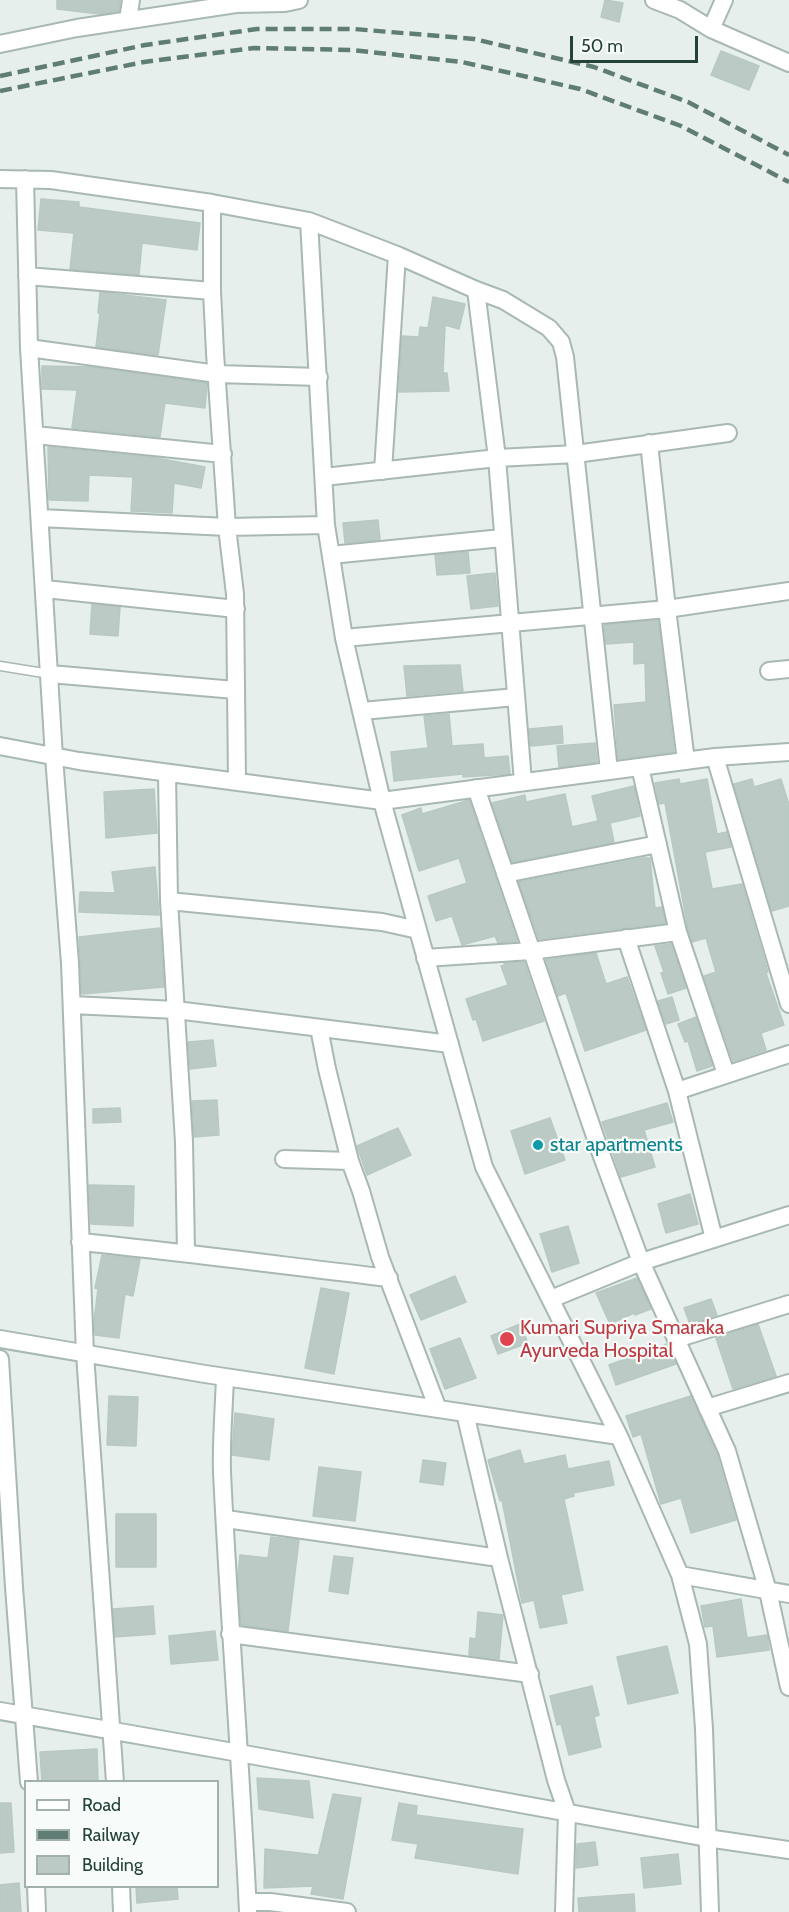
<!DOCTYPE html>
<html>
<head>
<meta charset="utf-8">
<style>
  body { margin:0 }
  #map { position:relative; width:789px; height:1912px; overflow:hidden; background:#e6efeb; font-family:Cabin,sans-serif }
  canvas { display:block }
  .legend { position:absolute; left:24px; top:1780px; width:195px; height:108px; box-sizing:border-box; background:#f7fbf9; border:2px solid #a3b1ad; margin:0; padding:8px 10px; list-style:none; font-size:18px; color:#24423a }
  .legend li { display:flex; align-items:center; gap:12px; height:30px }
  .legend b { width:30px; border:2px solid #a3b1ad }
  .scale { position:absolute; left:570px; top:36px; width:128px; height:27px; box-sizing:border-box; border:3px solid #24423a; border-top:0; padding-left:8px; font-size:18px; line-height:21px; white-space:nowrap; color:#24423a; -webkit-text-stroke:4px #f7fbf9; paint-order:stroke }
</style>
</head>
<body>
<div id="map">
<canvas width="789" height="1912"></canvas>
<ul class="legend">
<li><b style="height:8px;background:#fff"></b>Road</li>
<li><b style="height:8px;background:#5f7d75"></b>Railway</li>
<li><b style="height:16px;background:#bbcac4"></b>Building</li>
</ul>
<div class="scale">50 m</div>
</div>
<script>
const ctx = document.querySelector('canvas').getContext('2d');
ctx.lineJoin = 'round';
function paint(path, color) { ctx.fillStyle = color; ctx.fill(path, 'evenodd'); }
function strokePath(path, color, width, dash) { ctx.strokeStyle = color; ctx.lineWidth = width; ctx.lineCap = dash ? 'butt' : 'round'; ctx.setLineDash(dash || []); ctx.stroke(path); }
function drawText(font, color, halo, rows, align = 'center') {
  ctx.font = font + ' Cabin,sans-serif'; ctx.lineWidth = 4.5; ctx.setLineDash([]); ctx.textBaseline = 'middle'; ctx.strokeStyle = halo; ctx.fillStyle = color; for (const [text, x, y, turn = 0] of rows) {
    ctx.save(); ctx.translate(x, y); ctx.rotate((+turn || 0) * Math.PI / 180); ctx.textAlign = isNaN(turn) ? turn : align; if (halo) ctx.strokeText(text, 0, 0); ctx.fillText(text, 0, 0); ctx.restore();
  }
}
const building = new Path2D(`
  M57 0H120L119 11 99 14 57 9Z
  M605 0 623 3 619 22 601 17Z
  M721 51 759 66 749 90 711 75Z
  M41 199 79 202V207L200 223 197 250 142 243 139 275 70 269 74 233 38 230Z
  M100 292 166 300 158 355 96 347 100 313H98Z
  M433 297 465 304 459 329 445 325 443 373H447L449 391 399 392 402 336 419 337 420 327 428 328Z
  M42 366 91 367 207 383 205 408 165 403 160 437 72 428 77 390 42 389Z
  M48 447 157 458 205 467 201 488 174 483 172 513 131 511 133 477 89 475 88 501 49 500Z
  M378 520 380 540 345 543 343 523Z
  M468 552 470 573 437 575 435 555Z
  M495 573 498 606 471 609 467 576Z
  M92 604 120 607 118 636 90 634Z
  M658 620 674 752 618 759 614 705 646 702 645 663 634 664V642L606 644 604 625Z
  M460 665 463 691 407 696 404 666Z
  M449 714 452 746 483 744 484 758 508 756 510 774 463 777V774L394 781 391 752 428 748 424 716Z
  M562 726 563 743 531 746 529 729Z
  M595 743 597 762 559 767 557 746Z
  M679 779 680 784 707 779 717 834 727 832 731 847 705 852 712 889 742 884 768 972 766 973 784 1025 761 1033 766 1050 733 1061 704 976 716 972 706 938 692 942 688 929 665 803 659 804 655 783Z
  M752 779 754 787 781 779 789 805V906L772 911 734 784Z
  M634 786 640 816 610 823 614 842 512 862 492 803 525 795 526 802 565 794 572 827 598 821 592 796Z
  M154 789 157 833 106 838 104 792Z
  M469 800 495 877 517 941 498 943 495 936 462 945 452 916 436 921 428 896 467 883 459 858 419 871 402 815 421 808 422 814Z
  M643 858H650L655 908 662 907 665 923 539 939 519 882Z
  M155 867 159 915 79 912 80 892 115 893 112 872Z
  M160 928 164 987 82 994 79 937Z
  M671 944 686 988 668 994 661 973 664 972 655 946Z
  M596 953 606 984 627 977 646 1030 585 1051 566 993 558 996 546 960Z
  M524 962 544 1021 483 1041 476 1019 473 1020 466 999 508 985 501 966 505 965 504 963Z
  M672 997 679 1020 666 1024 658 1001Z
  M696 1017 712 1066 697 1071 688 1041 685 1042 678 1024Z
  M213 1040 216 1066 190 1069 188 1042Z
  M217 1100 219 1135 194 1137 192 1101Z
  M667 1103 673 1122 644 1130 655 1167 621 1177 602 1122Z
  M120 1108 121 1122 93 1123V1109Z
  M550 1118 565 1160 525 1174 511 1131Z
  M398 1128 411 1155 367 1175 357 1146Z
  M89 1185 134 1186 133 1226 91 1224Z
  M690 1194 698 1224 666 1233 658 1204Z
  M568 1226 579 1263 552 1272 540 1234Z
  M102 1255 140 1259 133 1296 125 1294 119 1338 95 1335 94 1320 98 1289 95 1288Z
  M455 1276 466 1302 421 1320 410 1295Z
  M637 1278 651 1309 635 1315 634 1313 610 1324 596 1293Z
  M321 1288 349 1293 334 1374 305 1368Z
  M711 1299 717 1315 690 1324 684 1308Z
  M520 1324 528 1343 498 1354 491 1336Z
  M758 1324 776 1376 733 1389 716 1338Z
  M460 1338 476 1378 445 1389 430 1349Z
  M667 1344 676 1364 616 1385 609 1365Z
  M109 1396 138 1397 136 1446 107 1445Z
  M691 1396 717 1455 736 1520 691 1533 681 1498 661 1504 641 1434 633 1437 626 1416Z
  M235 1413 274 1419 269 1460 232 1455Z
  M520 1450 524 1464 565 1455 568 1469 609 1461 614 1485 573 1493 574 1496 564 1499 583 1590 561 1595 567 1623 540 1628 534 1600 522 1603 502 1500 500 1501 488 1460Z
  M423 1460 446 1463 443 1485 420 1482Z
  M319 1467 361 1472 355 1521 313 1516Z
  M116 1514H156V1567H116Z
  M271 1537 299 1540 288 1631 241 1625 238 1574 240 1555 268 1558Z
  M334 1556 353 1558 348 1594 329 1591Z
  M741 1599 747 1638 767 1635 769 1650 717 1657 713 1626 705 1627 701 1606Z
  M153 1606 155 1634 115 1637 113 1609Z
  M478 1612 503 1615 499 1659 469 1655 470 1638 476 1639Z
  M215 1631 218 1660 171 1664 169 1636Z
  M667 1646 678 1693 628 1704 617 1657Z
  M592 1686 599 1715 594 1717 601 1747 569 1755 561 1724 557 1725 550 1696Z
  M97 1749 98 1782H42L40 1752Z
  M257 1778 309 1781 313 1818 259 1809Z
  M333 1794 361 1798 343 1899 311 1894 313 1886 264 1888 265 1849 317 1855V1861Z
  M0 1803H11L14 1852 0 1853Z
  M399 1803 417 1806 416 1815 523 1829 518 1874 415 1858 418 1844 392 1840Z
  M595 1842 598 1865 576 1868 577 1844Z
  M678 1854 681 1884 644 1888 641 1858Z
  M19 1883 21 1912H0V1885Z
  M136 1887H177L178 1899 137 1903Z
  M634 1894 635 1912H579L578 1898Z`);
paint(building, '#bbcac4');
strokePath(building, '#b8c9c2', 1.5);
const lane = new Path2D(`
  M0 666 50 674`);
const street = new Path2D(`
  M654 0 680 10 711 29 724 0
  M128 20 131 0
  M711 29 789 63
  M0 44 77 28 236 4 285 3 299 0
  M0 179 51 180 212 203 309 221 326 525 344 638 382 801 484 1167 619 1436 680 1575 698 1644 704 1729 710 1912
  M25 179 29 348 54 757 70 963 85 1354 115 1782
  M212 203V291L215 353 227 527 235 594 237 782
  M309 221 397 255 476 290 503 300 549 328 561 342 565 357 609 771
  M27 276 212 291
  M476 290 497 458 523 782
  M29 348 217 374 319 377
  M35 435 223 454
  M649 443 667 609 686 761
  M383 471 397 255
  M324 477 497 458 576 454 728 433
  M40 518 227 527 326 525
  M331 555 502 538
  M45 589 236 609
  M344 638 667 609 789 591
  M769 671 789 669
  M50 674 235 690
  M362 711 516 697
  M0 746 79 761 382 801 715 757 789 752
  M715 757 789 1004
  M640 767 678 932 726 1074
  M167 773 169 901 184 1142 186 1252
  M476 788 600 1151 641 1262 727 1451 768 1591 789 1687
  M505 874 658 844
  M169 901 382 922 418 930
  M626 938 677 1091 714 1239
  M425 958 531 951 678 932
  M72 1005 176 1010 450 1044
  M319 1028 327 1069 350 1161 361 1191 380 1257 438 1409
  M677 1091 789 1054
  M284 1159 350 1161
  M80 1242C183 1252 286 1266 389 1278
  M551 1299 641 1262 789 1215
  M0 1339 205 1374 619 1436
  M676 1339 789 1304
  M0 1359 14 1587 29 1782
  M225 1377C224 1408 221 1441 222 1472 229 1619 241 1765 248 1912
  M707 1408 789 1383
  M465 1413 499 1558 556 1780 567 1812 564 1912
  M226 1519 499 1558
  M680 1575 789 1594
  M230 1634 530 1674
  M0 1711 239 1753 707 1838 789 1850
  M36 1886 37 1912
  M121 1886 122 1912
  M248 1902H270L347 1912`);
strokePath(lane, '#a8b8b2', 11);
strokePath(street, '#a8b8b2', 20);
strokePath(lane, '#fff', 8);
strokePath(street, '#fff', 16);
strokePath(new Path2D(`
  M0 76 145 45 257 29H354L474 39 594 67 688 102 789 155
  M0 91 144 62 254 48 352 50 462 62 580 89 681 126 789 182`), '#5f7d75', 4.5, [12, 6]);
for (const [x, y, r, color] of [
  [538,1145,6,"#0f9aa8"],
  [507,1339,8,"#e0444e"]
]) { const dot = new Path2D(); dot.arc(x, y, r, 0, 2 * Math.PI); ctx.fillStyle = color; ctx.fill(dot); strokePath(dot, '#f7fbf9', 2); }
drawText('20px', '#0d838f', '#f7fbf9', [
  ["star apartments",550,1145]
], 'left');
drawText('20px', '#be3a42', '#f7fbf9', [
  ["Kumari Supriya Smaraka",520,1328],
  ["Ayurveda Hospital",520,1351]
], 'left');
</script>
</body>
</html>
